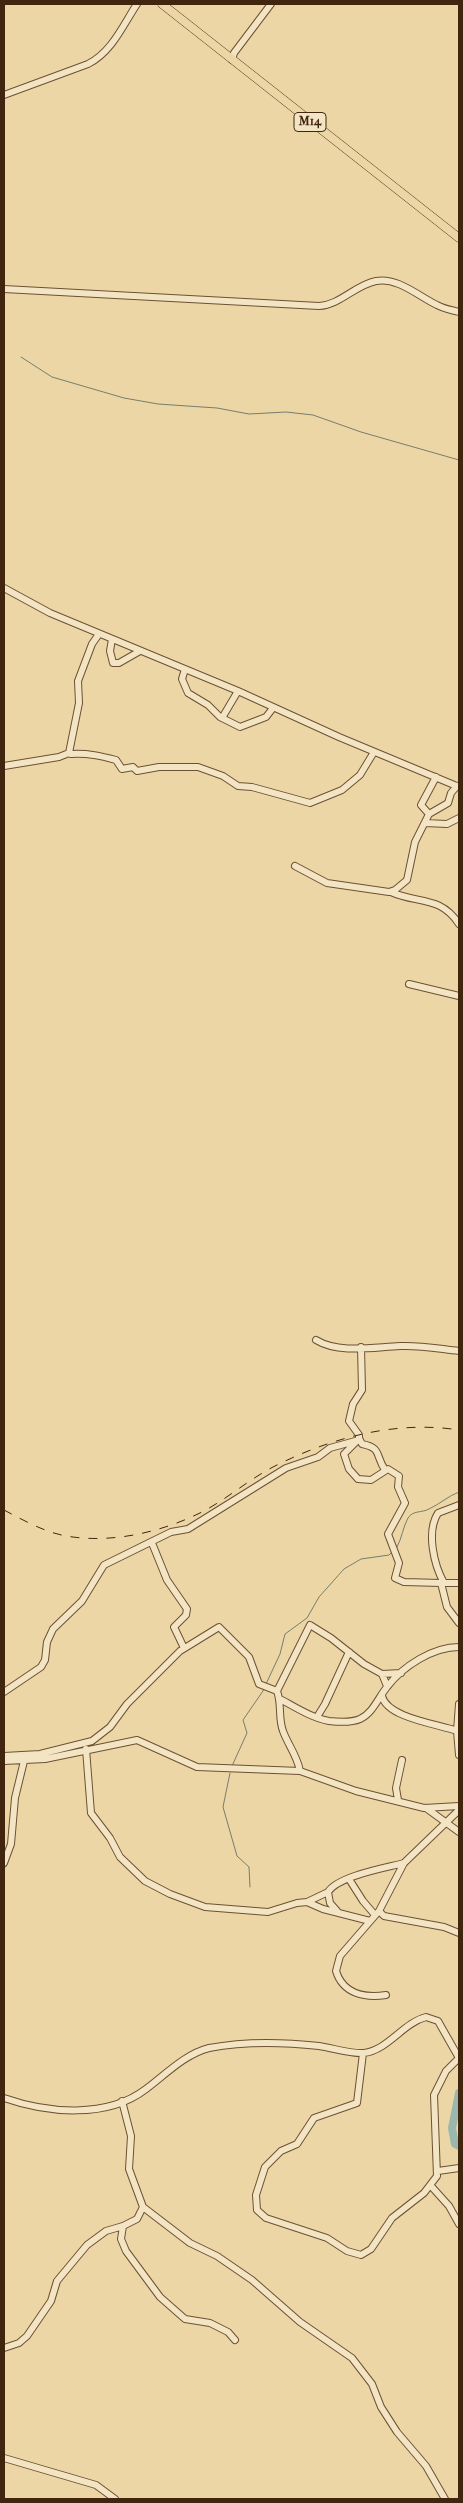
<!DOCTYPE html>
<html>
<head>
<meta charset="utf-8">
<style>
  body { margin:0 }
  #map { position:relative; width:463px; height:2503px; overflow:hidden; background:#edd6a5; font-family:"IM FELL French Canon",serif }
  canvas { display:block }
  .frame { position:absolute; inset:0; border:5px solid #41250e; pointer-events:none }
</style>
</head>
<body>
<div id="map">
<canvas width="463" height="2503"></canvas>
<div class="frame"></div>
</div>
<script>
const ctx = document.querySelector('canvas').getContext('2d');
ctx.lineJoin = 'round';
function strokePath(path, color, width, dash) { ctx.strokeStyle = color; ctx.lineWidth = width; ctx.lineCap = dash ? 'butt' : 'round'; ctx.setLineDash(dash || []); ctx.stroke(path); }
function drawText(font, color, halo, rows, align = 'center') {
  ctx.font = font + ' "IM FELL French Canon",serif'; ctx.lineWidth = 5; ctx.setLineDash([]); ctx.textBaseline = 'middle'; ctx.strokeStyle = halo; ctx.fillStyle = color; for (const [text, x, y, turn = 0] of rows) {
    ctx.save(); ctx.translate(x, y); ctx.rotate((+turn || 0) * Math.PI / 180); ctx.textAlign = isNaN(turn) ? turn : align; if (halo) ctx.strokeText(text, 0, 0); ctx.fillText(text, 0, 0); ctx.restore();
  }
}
strokePath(new Path2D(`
  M21 357 52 377 124 398 158 404 217 408 249 414 286 412 313 415 361 432 459 460
  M397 1547C402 1538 403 1527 408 1518 413 1510 422 1513 429 1509 440 1504 448 1496 459 1492
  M266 1684 280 1654 285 1634 307 1618 319 1597 344 1569 361 1559 389 1555 392 1552
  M232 1766 247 1733 243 1720 265 1688
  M230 1773 223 1807 237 1856 249 1867 250 1887`), '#767d6d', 1);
strokePath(new Path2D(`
  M459 2093 452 2128 455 2144 459 2146`), '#9ab8ad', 8);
const minor = new Path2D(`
  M232 60 234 53 271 4
  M4 95 88 64C112 52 123 25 137 4
  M4 289 319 306C340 305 355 285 376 281 398 277 418 296 437 305 444 309 452 310 459 312
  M4 588 50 613 238 691 339 737 459 787
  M112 639 110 651 113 663H119L140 651
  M185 669 182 679 188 693 208 705 220 717 240 727 266 717 273 708
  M222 718 238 691
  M71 754C88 753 101 756 116 760L122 769 133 767 137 771 159 767H198L223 776 238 786 252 787 310 803 342 790 360 775 374 752
  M4 766 59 757 69 753 79 703 78 681 92 644 99 634
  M429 814 421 805 436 777
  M425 823 447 824 459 818
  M295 866 327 883 389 892 395 890 407 880 415 842 429 814 448 803 451 793 457 786
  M391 892C417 904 440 895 459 924
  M409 984 459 996
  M316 1340C339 1354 374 1347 400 1346 420 1345 440 1349 459 1351
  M359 1438 362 1444C382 1448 375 1455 385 1470
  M356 1442 344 1454 349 1469 358 1479 371 1480 388 1469 399 1476 398 1487 405 1503 388 1534 399 1563 395 1578 404 1582 441 1583 447 1607 459 1623
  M152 1543 167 1580 187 1609 186 1615 174 1627 184 1648
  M441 1583H459
  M444 1583C434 1565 426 1532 438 1513L459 1505
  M382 1674 401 1673
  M277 1691 310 1625 331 1638 364 1664 382 1674 387 1686
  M4 1692 41 1667 45 1660 47 1642 53 1629 82 1601 104 1565 171 1532 188 1529 286 1468 318 1457 330 1448 359 1440V1435L349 1421 353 1404 362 1390 361 1347
  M382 1696C387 1718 438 1724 457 1731
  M280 1699C295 1707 312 1718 329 1721 338 1722 351 1723 360 1719 373 1713 378 1698 387 1687 403 1666 433 1647 459 1647
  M459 1704 457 1731 459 1755
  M317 1717 325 1704 349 1652
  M86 1749 91 1813 110 1838 120 1857 145 1881 170 1894 205 1907 268 1912 297 1903 307 1902 323 1909 370 1921
  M4 1756 40 1754 92 1741 110 1727 127 1704 180 1651 219 1627 249 1657 259 1684 277 1691C282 1704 278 1718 283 1731 288 1745 297 1755 300 1771
  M4 1761 45 1759 137 1740 197 1767 300 1771 356 1791 424 1808 459 1806
  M398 1800 396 1788 402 1760
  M426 1808 459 1832
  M459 1810 404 1863 379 1911 384 1916 444 1927 459 1933
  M4 1863 11 1844 15 1798 24 1761
  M349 1879 363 1901 375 1915
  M307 1902 328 1892
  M337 1911 330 1903 328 1892C338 1876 385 1868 404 1863
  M379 1911 340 1956 336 1971C343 1994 365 1998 386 1995
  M363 2053 357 2103 314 2118 297 2144 281 2151 265 2167 256 2195 257 2210 266 2218 327 2238 347 2251 361 2255 371 2249 392 2218 424 2193 437 2176 434 2095 446 2071 459 2058
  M4 2098C47 2113 107 2119 146 2089 165 2075 185 2054 209 2048 245 2041 283 2042 319 2046 333 2048 350 2054 364 2053 388 2050 403 2023 426 2017L438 2021 459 2058
  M122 2101 131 2136 129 2169 143 2207 190 2243 217 2256 252 2280 300 2322 352 2358 372 2384 381 2407 397 2432 426 2466 445 2499
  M438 2171 459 2168
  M431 2186 449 2206 459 2224
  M123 2226 121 2239 126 2251 160 2297 185 2319 210 2323 228 2332 235 2340
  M4 2348 19 2343 27 2336 51 2301 57 2281 87 2245 106 2231 123 2226 137 2219 143 2207
  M4 2458 96 2485 115 2499`);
const major = new Path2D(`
  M162 4 459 238`);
strokePath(minor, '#6c5134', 8);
strokePath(major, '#41250e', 9);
strokePath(minor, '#f3e4c4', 6);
strokePath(major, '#edd6a5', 8);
strokePath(new Path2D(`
  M4 1510C23 1520 44 1532 66 1536 112 1544 162 1532 202 1512 227 1499 248 1480 273 1467 330 1438 395 1420 459 1430`), '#41250e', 1, [9, 9]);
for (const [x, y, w] of [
  [310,122,32]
]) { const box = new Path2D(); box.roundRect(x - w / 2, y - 9.5, w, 19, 4); ctx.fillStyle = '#f3e4c4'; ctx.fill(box); strokePath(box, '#41250e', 1); }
drawText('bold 12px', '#41250e', null, [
  ["M14",310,122]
]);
</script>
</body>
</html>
